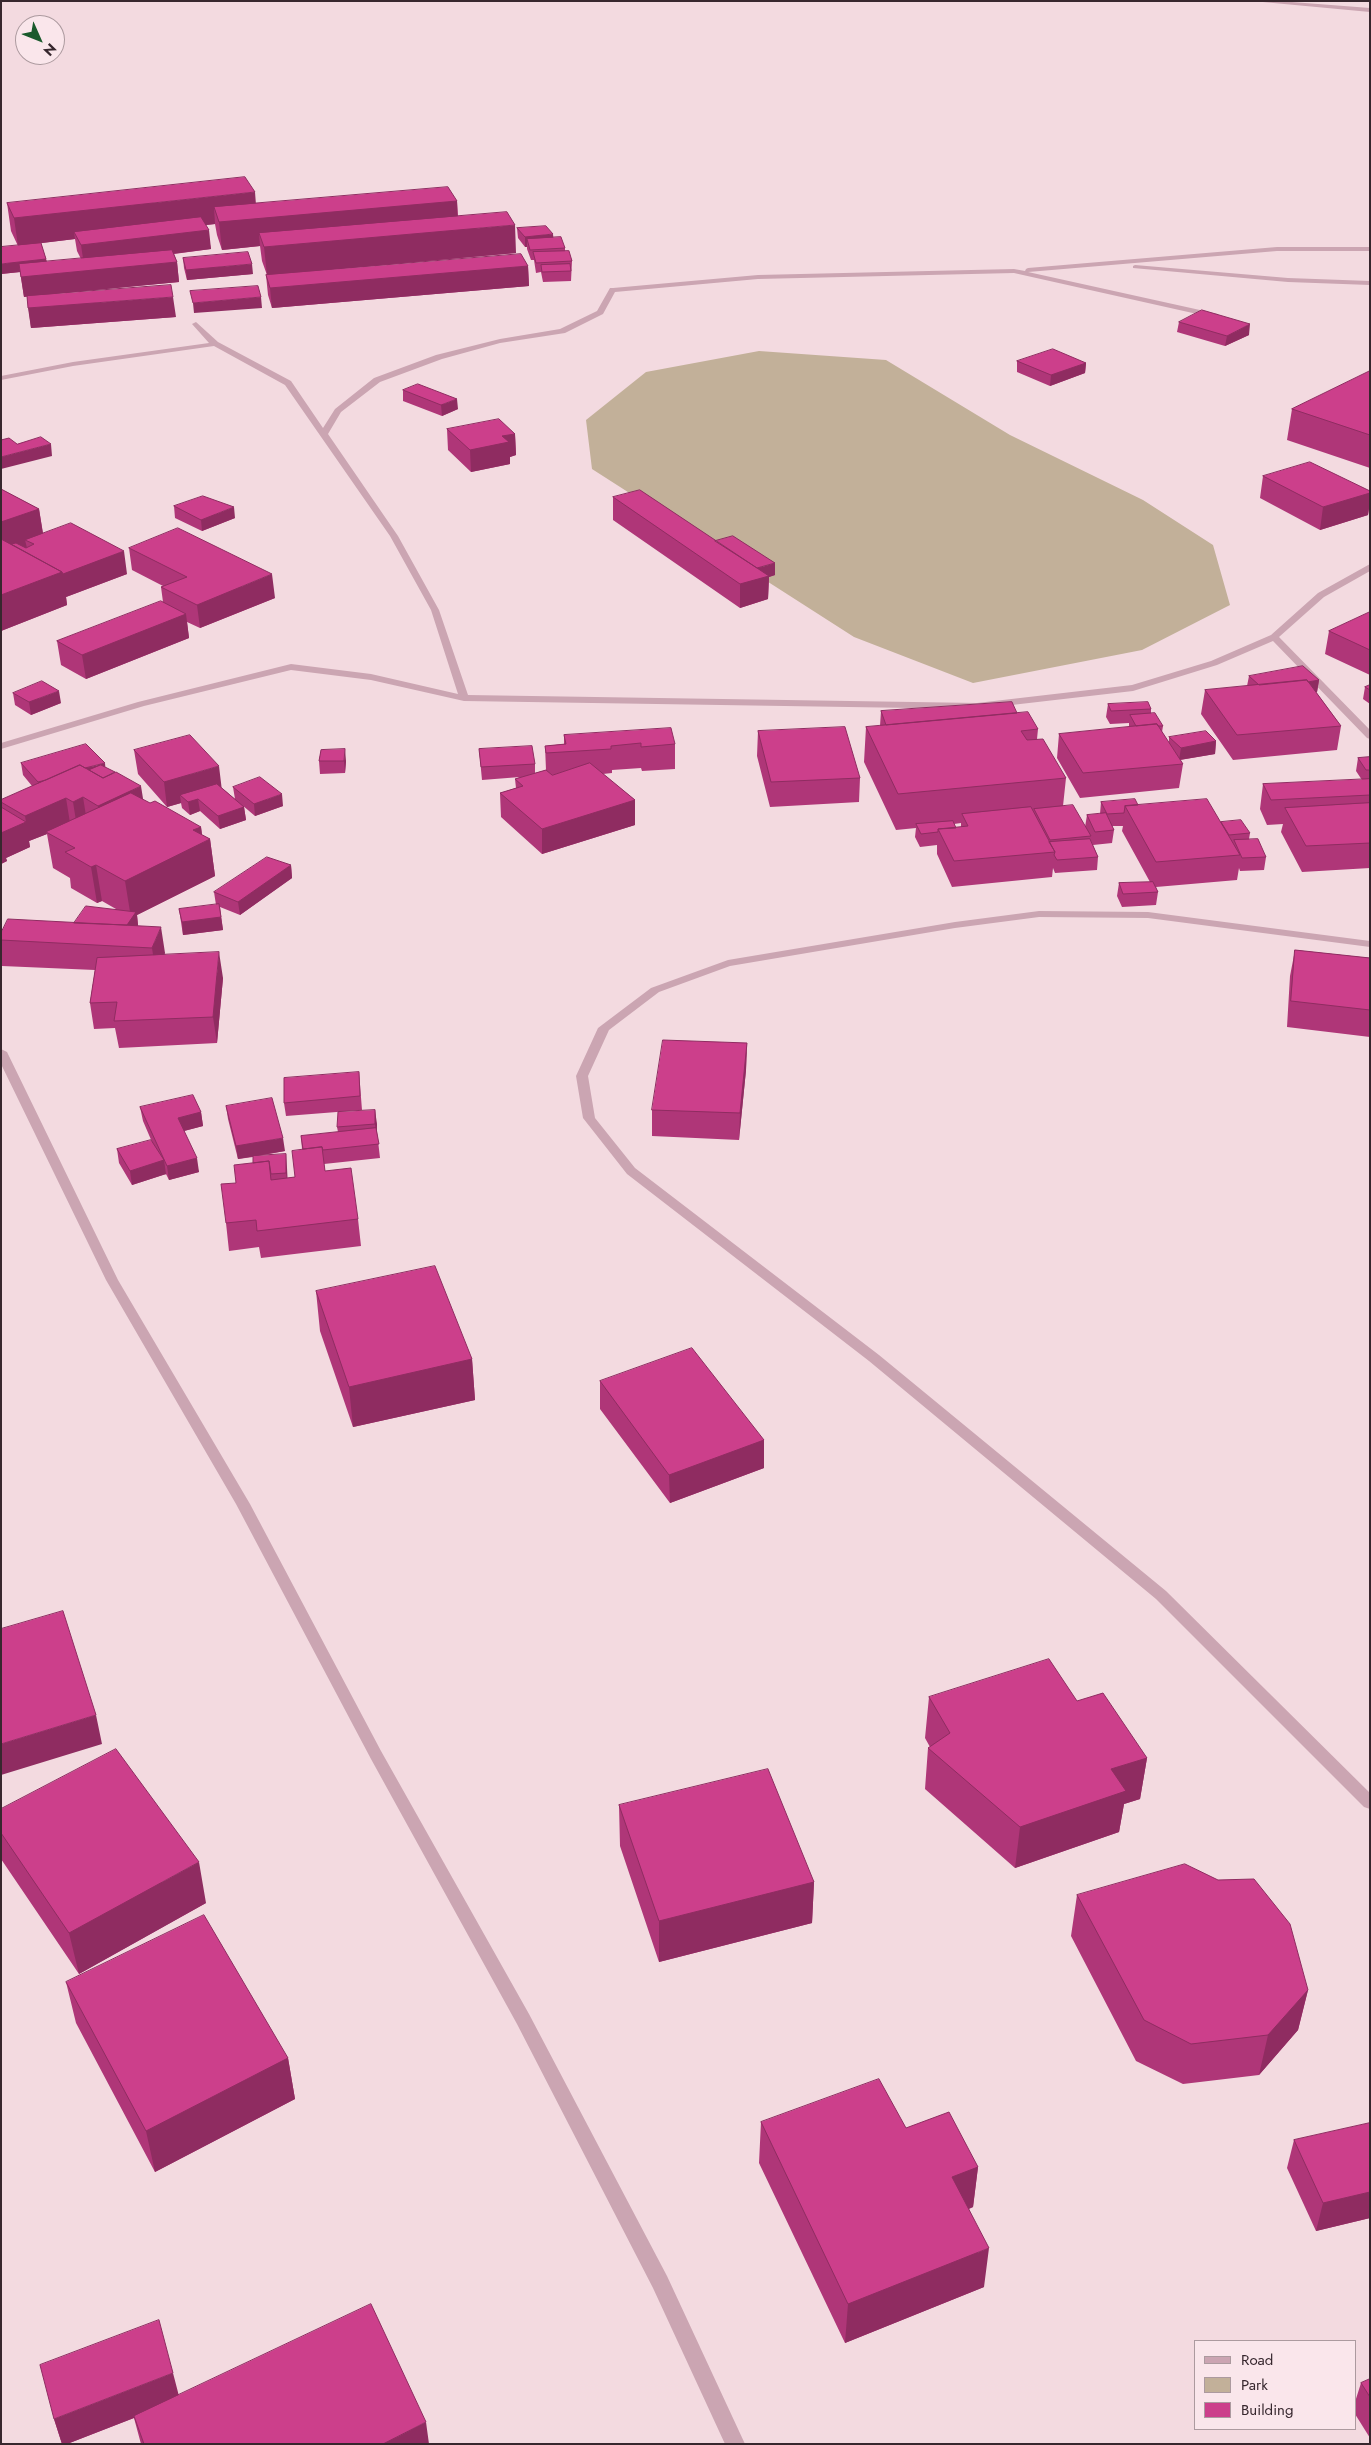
<!DOCTYPE html>
<html>
<head>
<meta charset="utf-8">
<style>
  body { margin:0 }
  #map { position:relative; width:1371px; height:2445px; overflow:hidden; background:#f3dae0; font-family:Jost,sans-serif }
  canvas { display:block }
  .frame { position:absolute; inset:0; border:2px solid #37272e; pointer-events:none }
  .legend { position:absolute; left:1194px; top:2340px; width:162px; height:90px; box-sizing:border-box; background:#fae6eb; border:1px solid #ac9a9f; margin:0; padding:6px 9px; list-style:none; font-size:15px; color:#37272e }
  .legend li { display:flex; align-items:center; gap:10px; height:25px }
  .legend b { width:25px; border:1px solid #ac9a9f }
  .north { position:absolute; left:15px; top:15px; width:50px; height:50px; box-sizing:border-box; background:#fae6eb; border:1px solid #ac9a9f; border-radius:50%; rotate:134deg; font-size:14px; font-weight:700; line-height:20px; text-align:center; color:#37272e }
  .north::after { content:''; display:block; margin:auto; width:18px; height:22px; background:#1a5a2c; clip-path:polygon(50% 0,100% 100%,50% 72%,0 100%) }
</style>
</head>
<body>
<div id="map">
<canvas width="1371" height="2445"></canvas>
<div class="frame"></div>
<ul class="legend">
<li><b style="height:6px;background:#cba5b2"></b>Road</li>
<li><b style="height:14px;background:#c2b099"></b>Park</li>
<li><b style="height:14px;background:#cc3f8b"></b>Building</li>
</ul>
<div class="north">N</div>
</div>
<script>
const ctx = document.querySelector('canvas').getContext('2d');
ctx.lineJoin = 'round';
function paint(path, color) { ctx.fillStyle = color; ctx.fill(path, 'evenodd'); }
function strokePath(path, color, width, dash) { ctx.strokeStyle = color; ctx.lineWidth = width; ctx.lineCap = dash ? 'butt' : 'round'; ctx.setLineDash(dash || []); ctx.stroke(path); }
paint(new Path2D(`
  M759 351 886 360 1010 435 1143 500 1213 545 1230 605 1142 650 973 683 854 637 592 469 586 420 646 372Z`), '#c2b099');
paint(new Path2D(`
  M1252 1H1279L1370 8V12Z
  M1277 247H1370V251H1277L1028 272 1218 314V318H1215L1014 273 758 279 615 292 603 314 565 333 500 343 442 359 380 382 341 412 328 434 398 536 439 610 468 695 977 703 1132 685 1211 661 1271 635 1318 593 1370 564V571L1324 597 1279 637 1370 730V739L1367 738 1273 641 1217 665 1133 691 977 709 464 701 371 680 291 670 144 706 1 749V743L138 702 291 664 371 674 458 694 431 610 390 536 285 385 214 346 73 366 1 380V376L73 362 209 343 192 324 196 322 218 342 291 381 323 428 335 409 374 378 436 355 500 339 560 329 597 311 610 288H613L758 275 1014 269 1025 271 1026 269 1028 268Z
  M1135 265 1288 278 1370 281V285L1288 282 1133 268V266Z
  M1039 911 1148 912 1370 941V947L1148 918 1039 917 955 928 730 966 659 992 609 1030 588 1076 595 1118 635 1168 879 1355 1166 1591 1370 1793V1809L1364 1807 1156 1599 869 1361 627 1174 583 1118 576 1076 598 1028 651 988 728 960 955 922Z
  M1 1049 7 1052 118 1280 250 1504 381 1751 529 2014 667 2276 745 2444H725L653 2288 517 2024 371 1759 236 1504 106 1280 1 1064Z`), '#cba5b2');
paint(new Path2D(`
  M457 201 458 216 516 253 321 271 528 266 529 286 272 308 268 295 266 275H267L262 261 260 246 222 250 217 235 215 224 206 225 211 249 174 254 177 262 179 282 52 294 176 317 31 328 27 296 24 297 20 272 1 274 18 246 11 231 7 203H256ZM75 239 77 251 81 259 47 262 41 243Z
  M517 228 553 238 565 248V251L572 261 571 281 543 282 541 272 536 273 534 260H531L527 249V247H525L518 238Z
  M183 258 253 274 187 280 184 268Z
  M1179 322 1249 335 1225 346 1177 332Z
  M1017 361 1086 363 1085 373 1050 386 1017 372Z
  M1370 371V468L1287 440 1292 409Z
  M403 390 458 409 442 416 403 401Z
  M447 429 515 434 516 455 510 457V464L471 472 448 450Z
  M1263 476 1370 492V502L1368 515 1320 530 1260 498Z
  M1 489 39 509 43 533 127 574 66 597 67 605 1 631Z
  M613 497 715 541 775 575 769 577 768 599 740 608 613 520Z
  M174 506 235 518 202 531 175 518Z
  M129 548 275 598 200 628 187 622 189 638 86 679 61 665 57 641 163 602 161 587 163 586 132 570Z
  M1370 612V675L1325 654 1329 631Z
  M1249 676 1319 680 1317 692H1316L1341 726 1337 750 1233 760 1201 714 1205 690 1247 686Z
  M1370 685V704L1363 699 1365 687Z
  M13 693 61 703 31 715 15 705Z
  M1108 704 1151 709V713L1163 726 1162 732 1169 743V737L1216 741 1215 754 1180 760 1183 764 1179 788 1080 798 1057 758 1059 734 1129 727V723L1110 724 1106 717Z
  M881 711 1017 713 1038 729 1037 739 1066 778 1063 806 1085 827 1087 815 1100 814 1101 802 1138 805 1221 822 1250 833 1249 839 1266 857 1264 870 1240 871 1239 868 1237 880 1156 887 1158 892 1156 905 1122 907 1117 896 1119 883 1150 882 1122 831 1123 826H1112L1114 830 1112 843 1093 845 1090 838 1098 857 1097 870 1055 873 1053 868 1052 877 952 887 937 854V845L920 847 915 837 916 828 896 830 864 762 866 727 880 726ZM961 823V827L956 828 954 824Z
  M758 731 860 778 859 802 770 807 757 756Z
  M564 735 675 744V769L642 771 641 768 612 770V773L603 774 635 800V825L542 854 501 817 500 793 516 788 515 779 520 777 482 780 479 749 535 764V773L546 770 545 746 564 744Z
  M134 750 222 788 235 799 233 787 283 806 255 816 242 805 244 807 246 820 220 829 200 811 190 815 182 808 181 803 167 807 138 774Z
  M321 750 346 761 345 773 320 774 319 761Z
  M1370 757V868L1302 872 1281 832 1283 824 1267 825 1260 809 1263 784 1362 780 1356 771 1358 758Z
  M21 763 105 767 143 800 201 827 202 835 210 839 215 876 137 915 138 925V926L165 953 164 954 223 978 217 1043 119 1048 115 1028 94 1029 90 1003 95 970 2 966 1 960V933L74 923 116 909 102 901 97 903 71 888 70 878 53 868 47 834 29 841 30 847 6 858 7 861 1 864V800L32 786 23 775Z
  M291 865 292 878 240 915 220 907 223 930 183 935 179 909 216 905 214 892Z
  M1295 950 1370 958V1037L1287 1027 1290 976Z
  M747 1043 746 1070 739 1140 652 1136V1110Z
  M359 1072 362 1110 286 1116 284 1103Z
  M226 1106 285 1151 258 1156 287 1168V1178L295 1177 302 1149 301 1136 338 1132 337 1127 375 1110 377 1132 380 1158 324 1164 325 1171 358 1219 361 1246 261 1258 259 1247 229 1251 226 1223 236 1183 253 1163V1157L238 1159 228 1119Z
  M140 1107 201 1112 203 1126 184 1131 199 1172 169 1180 165 1172 166 1174 132 1185 119 1163 117 1149 152 1142 143 1121Z
  M316 1291 472 1359 475 1400 353 1427 320 1331Z
  M600 1381 764 1440V1468L670 1503 600 1409Z
  M929 1697 1077 1701 1147 1758 1140 1799 1124 1804 1119 1832 1015 1868 925 1789 928 1748 930 1747 925 1738Z
  M619 1805 814 1882 812 1923 659 1962 620 1846Z
  M1 1809 206 1903 79 1974 1 1859Z
  M1077 1895 1308 1990 1298 2030 1259 2075 1183 2084 1136 2061 1071 1936Z
  M66 1982 288 2058 295 2099 155 2172 76 2023Z
  M761 2122 978 2167 973 2207 969 2209 984 2287 845 2343 759 2163Z
  M1370 2123V2218L1316 2231 1287 2168 1294 2140Z
  M1370 2379V2438L1355 2414V2402L1361 2383Z
  M179 2395 429 2444H141L134 2418 67 2444H62L54 2419Z`), '#af3678');
paint(new Path2D(`
  M255 192 257 218 457 201 458 229 259 233 260 246 222 250 219 222 214 207 215 224 78 239 74 232 75 239 18 246 14 218Z
  M515 225 516 253 267 275 264 247Z
  M209 230 211 249 84 265 81 245Z
  M553 234 554 244 527 239V247H525V237Z
  M46 259 48 269 19 264 20 272 1 274V264Z
  M177 262 179 282 24 297 21 277Z
  M252 264 253 274 187 280 186 270Z
  M528 266 529 286 272 308 270 288Z
  M173 297 176 317 31 328 28 308Z
  M261 297 262 308 194 313 193 303Z
  M1250 324 1249 335 1225 346 1227 336Z
  M1086 363 1085 373 1050 386 1051 375Z
  M457 399 458 409 442 416 441 405Z
  M515 434 516 455 510 457V464L471 472 470 450 502 436Z
  M51 444 52 456 1 469V457Z
  M1370 493V502L1368 515 1320 530 1323 507Z
  M234 507 235 518 202 531 201 520Z
  M39 509 44 541 25 540 27 548 1 557V522Z
  M124 551 127 574 66 597 67 605 1 631V595L62 572Z
  M775 563V575L769 577 768 599 740 608V584L752 570Z
  M272 574 275 598 200 628 197 605Z
  M186 614 189 638 86 679 82 655Z
  M1319 680 1317 692 1263 702 1265 690Z
  M59 691 61 703 31 715 29 702Z
  M1216 741 1215 754 1179 760 1181 748Z
  M345 749 346 761 345 773 344 761Z
  M105 763 106 775 40 795 38 782Z
  M219 766 222 791 180 795 181 803 167 807 164 782Z
  M141 786 145 811 102 831 98 806Z
  M282 794 283 806 255 816 254 804Z
  M83 797 87 822 77 827 73 802Z
  M66 798 70 823 46 832 47 834 29 841 30 847 6 858 7 861 1 864V833L26 822 25 816Z
  M198 799 200 811 190 815 188 802Z
  M635 800V825L542 854V829Z
  M244 807 246 820 220 829 218 816Z
  M201 827 203 843 210 839 215 876 137 915 138 925 126 942 124 929 131 918 125 881 193 830Z
  M96 865 102 901 97 903 91 867Z
  M291 865 292 878 240 915 238 902Z
  M221 917 223 930 183 935 182 922Z
  M161 927 165 953 156 974 152 948Z
  M219 952 223 978 217 1043 213 1017Z
  M747 1043 746 1070 739 1140 740 1113Z
  M375 1110 377 1124V1138L375 1124Z
  M201 1112 203 1126 180 1132 178 1118Z
  M283 1138 285 1151 238 1159 236 1146Z
  M286 1154 287 1168 288 1187 286 1173Z
  M197 1158 199 1172 169 1180 167 1166Z
  M164 1160 166 1174 132 1185 130 1171Z
  M472 1359 475 1400 353 1427 349 1387Z
  M764 1440V1468L670 1503 669 1475Z
  M96 1715 102 1744 1 1775V1744Z
  M1147 1758 1140 1799 1124 1804 1119 1832 1015 1868 1020 1827 1111 1769Z
  M199 1862 206 1903 79 1974 69 1933Z
  M814 1882 812 1923 659 1962V1921Z
  M1308 1990 1298 2030 1259 2075 1268 2035Z
  M288 2058 295 2099 155 2172 146 2131Z
  M978 2167 973 2207 947 2217 952 2177Z
  M1370 2192V2218L1316 2231 1323 2203Z
  M989 2248 984 2287 845 2343 848 2304Z
  M173 2373 180 2400 67 2444H62L54 2419Z
  M426 2422 429 2444H383Z`), '#8f2c61');
const building = new Path2D(`
  M245 177 255 192 14 218 7 203Z
  M448 187 457 201 219 222 214 207Z
  M507 212 515 225 264 247 259 233Z
  M201 217 209 230 81 245 74 232Z
  M546 226 553 234 525 237 517 228Z
  M561 237 565 248 530 250 527 239Z
  M41 243 46 259 1 264V247Z
  M172 250 177 262 21 277 19 264Z
  M569 251 572 261 536 263 533 252Z
  M248 252 252 264 186 270 183 258Z
  M521 254 528 266 270 288 266 275Z
  M570 264 571 271 542 272 541 265Z
  M171 285 173 297 28 308 27 296Z
  M258 286 261 297 193 303 190 291Z
  M1202 310 1250 324 1227 336 1179 322Z
  M1053 349 1086 363 1051 375 1017 361Z
  M1370 371V435L1292 409Z
  M418 384 457 399 441 405 403 390Z
  M499 419 515 434 502 436 509 442 470 450 447 429Z
  M41 437 51 444 1 457V440L9 438 17 444Z
  M1310 462 1370 491V493L1323 507 1263 476Z
  M1 489 39 509 1 522Z
  M640 490 769 576 740 584 613 497Z
  M203 496 234 507 201 520 174 506Z
  M71 523 124 551 63 574 62 572 11 544 16 543 26 548 34 544 25 540Z
  M178 528 272 574 197 605 161 587 187 577 129 548Z
  M733 536 775 563 757 568 715 541Z
  M1 539 62 572 1 595Z
  M161 601 186 614 82 655 57 641Z
  M1370 612V650L1329 631Z
  M1303 666 1319 680 1308 682 1307 680 1259 685 1249 676Z
  M1307 680 1341 726 1237 735 1205 690Z
  M42 681 59 691 29 702 13 693Z
  M1370 685V690L1365 687Z
  M1012 702 1017 713 886 725 881 711Z
  M1148 702 1151 709 1111 711 1108 704Z
  M1028 712 1038 729 1021 731 1027 740 1043 739 1066 778 898 794 866 727Z
  M1155 713 1163 726H1158L1157 724 1136 726 1130 715Z
  M1157 724 1183 764 1083 773 1059 734Z
  M845 727 860 778 771 782 758 731Z
  M671 728 675 744 641 747V743L611 746V749L546 753 545 746 566 744 564 735Z
  M1206 731 1216 741 1181 748 1169 737Z
  M190 735 219 766 164 782 134 750Z
  M86 744 105 763 85 768 80 765 46 780 38 782 21 763Z
  M532 746 535 764 481 767 479 749Z
  M345 749 344 761H319L321 750Z
  M1370 757V770H1366L1358 758Z
  M590 763 635 800 542 829 500 793 523 786 515 779 546 770 552 775Z
  M80 765 103 778 116 772 141 786 98 806 83 797 73 802 66 798 25 816 1 802V800Z
  M101 765 115 772 103 778 89 770Z
  M260 777 282 794 254 804 233 787Z
  M1370 779V795L1271 800 1263 784Z
  M217 784 244 807 218 816 198 799 188 802 180 795Z
  M131 793 150 803 155 801 201 827 193 830 210 839 125 881 96 865 91 867 65 852 75 848 46 832Z
  M1135 799 1138 805 1125 806 1124 813 1107 814 1101 802Z
  M1207 799 1240 855 1156 862 1125 806Z
  M1370 803V843L1306 846 1285 808Z
  M1073 805 1091 836 1050 840 1034 809Z
  M1 807 26 822 1 833Z
  M1031 807 1055 852 954 861 938 829 968 826 962 814Z
  M1106 813 1114 830 1095 832 1087 815Z
  M1241 820 1250 833 1229 835 1221 822Z
  M953 821 956 828 938 829V832L921 834 916 824Z
  M1090 839 1098 857 1057 860 1054 855 1055 852 1049 842Z
  M1258 839 1266 857 1242 858 1234 840Z
  M267 857 291 865 238 902 214 892Z
  M1153 882 1158 892 1123 894 1119 883Z
  M219 904 221 917 182 922 179 909Z
  M86 906 136 912 127 925 74 923Z
  M8 919 161 927 152 948 1 940V933Z
  M1295 950 1370 958V1010L1291 1001Z
  M219 952 213 1017 114 1021 117 1002 90 1003 97 958Z
  M663 1040 747 1043 740 1113 652 1110Z
  M359 1072 360 1096 284 1103V1078Z
  M193 1095 201 1112 178 1118 197 1158 167 1166 140 1107Z
  M272 1098 283 1138 236 1146 226 1106Z
  M375 1110V1124L337 1127 338 1112Z
  M376 1128 379 1144 323 1150 322 1147 303 1149 301 1136Z
  M151 1140 164 1160 130 1171 117 1149Z
  M322 1147 325 1171 351 1168 358 1219 257 1231 256 1220 226 1223 221 1184 236 1183 234 1165 269 1161 271 1180 295 1177 292 1151Z
  M286 1154V1173L271 1174 269 1161 253 1163V1156Z
  M435 1266 472 1359 349 1387 316 1291Z
  M692 1348 764 1440 669 1475 600 1381Z
  M63 1611 96 1715 1 1744V1629Z
  M1049 1659 1077 1701 1103 1693 1147 1758 1111 1769 1126 1791 1020 1827 928 1748 950 1733 929 1697Z
  M116 1749 199 1862 69 1933 1 1833V1809Z
  M768 1769 814 1882 659 1921 619 1805Z
  M1185 1864 1218 1880 1254 1879 1290 1924 1308 1990 1268 2035 1191 2044 1144 2020 1077 1895Z
  M204 1915 288 2058 146 2131 66 1982Z
  M879 2079 906 2128 949 2112 978 2167 952 2177 989 2248 848 2304 761 2122Z
  M1370 2123V2192L1323 2203 1294 2140Z
  M371 2304 426 2422 383 2444H144L134 2416Z
  M159 2320 173 2373 54 2419 40 2365Z
  M1370 2379V2397L1361 2383Z`);
paint(building, '#cc3f8b');
strokePath(building, '#8f2c61', 1);
</script>
</body>
</html>
